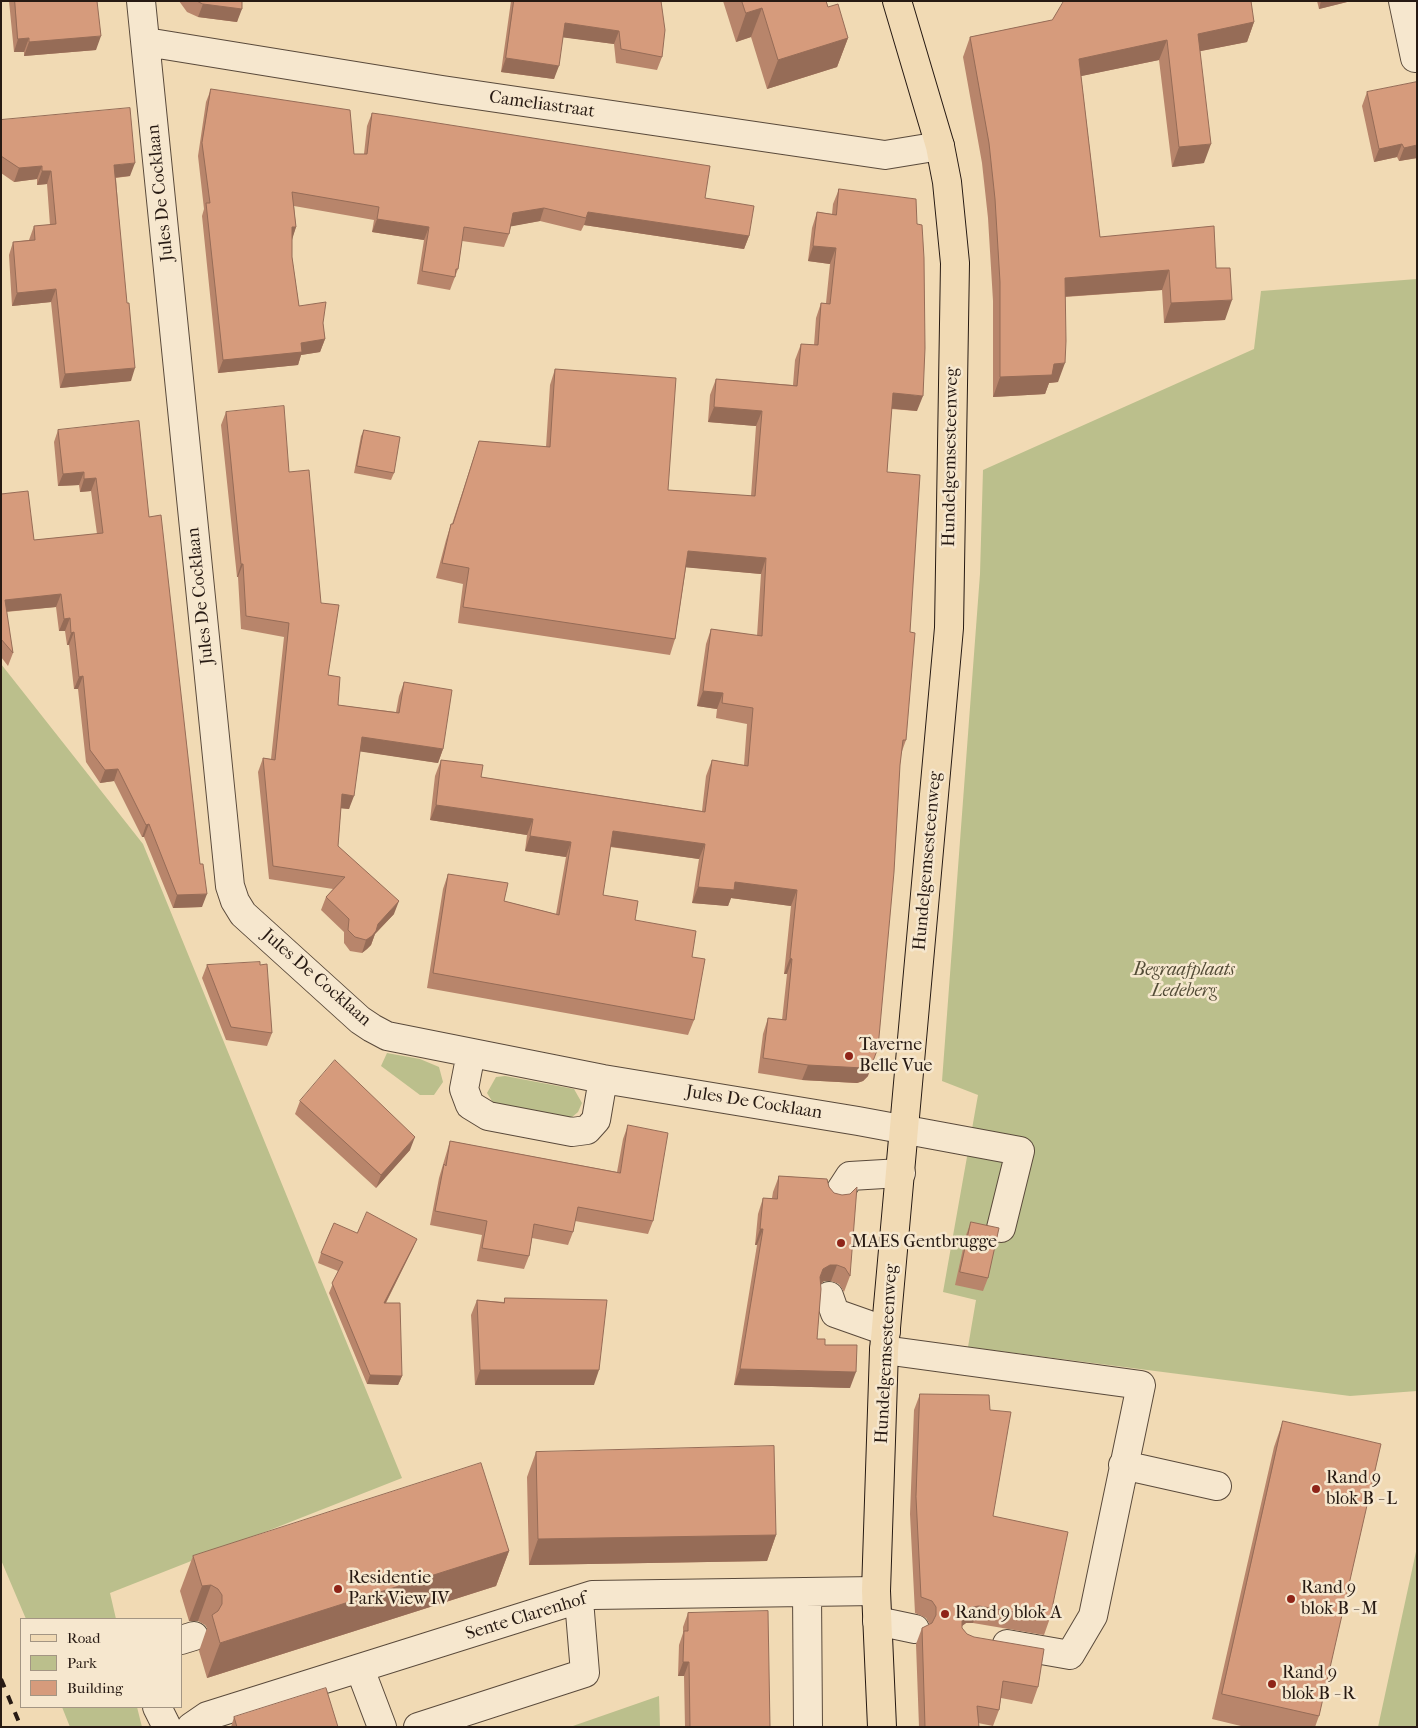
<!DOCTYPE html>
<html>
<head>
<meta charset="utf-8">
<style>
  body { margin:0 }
  #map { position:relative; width:1418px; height:1728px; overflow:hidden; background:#f1dab4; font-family:"IM FELL French Canon",serif }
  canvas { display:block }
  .frame { position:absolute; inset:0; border:2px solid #271a13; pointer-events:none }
  .legend { position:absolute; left:20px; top:1618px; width:162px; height:90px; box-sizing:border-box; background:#f6e7ce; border:1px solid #a39583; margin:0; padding:6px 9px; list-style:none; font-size:15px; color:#271a13 }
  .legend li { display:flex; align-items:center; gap:10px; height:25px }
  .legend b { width:25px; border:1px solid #a39583 }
</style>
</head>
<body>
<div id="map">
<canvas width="1418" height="1728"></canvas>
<div class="frame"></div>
<ul class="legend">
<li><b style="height:6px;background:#f1dab4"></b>Road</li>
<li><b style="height:14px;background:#bbbf8c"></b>Park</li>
<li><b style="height:14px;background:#d69b7c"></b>Building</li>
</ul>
</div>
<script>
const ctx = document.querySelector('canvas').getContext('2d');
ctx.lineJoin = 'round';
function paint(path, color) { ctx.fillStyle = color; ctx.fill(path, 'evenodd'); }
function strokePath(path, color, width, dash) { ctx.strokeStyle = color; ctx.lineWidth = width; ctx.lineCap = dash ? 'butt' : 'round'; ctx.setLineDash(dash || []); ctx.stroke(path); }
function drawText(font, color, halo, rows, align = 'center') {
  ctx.font = font + ' "IM FELL French Canon",serif'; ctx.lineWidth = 5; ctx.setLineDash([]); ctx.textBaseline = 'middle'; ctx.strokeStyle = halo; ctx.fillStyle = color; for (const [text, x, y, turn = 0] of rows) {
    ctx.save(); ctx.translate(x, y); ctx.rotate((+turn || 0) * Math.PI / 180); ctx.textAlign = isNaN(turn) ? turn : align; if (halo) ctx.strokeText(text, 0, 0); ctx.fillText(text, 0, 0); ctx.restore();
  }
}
paint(new Path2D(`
  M1417 279V1391L1350 1396 968 1347 976 1300 943 1292 978 1095 942 1081 980 574 983 470 1254 349 1261 291Z
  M1 664 143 844 402 1478 110 1593 116 1619H26L1 1560Z
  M387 1053 420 1059 439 1067 443 1082 434 1095H420L381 1066Z
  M505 1076 574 1089 582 1103 578 1112 565 1123 497 1109 487 1093 496 1077Z
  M1417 1547V1727H1378Z
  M659 1696 660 1727H570Z
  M62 1707H137L142 1727H70Z`), '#bbbf8c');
const minor = new Path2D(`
  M141 1 230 886 235 901 243 914 360 1020 372 1028 387 1036 603 1079 858 1121 1020 1151 1001 1228
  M1403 1 1415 58 1417 57
  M146 42 442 90 885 155 940 146
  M471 1053 464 1089 470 1105 488 1116 572 1132 587 1130 596 1120 603 1079
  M837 1196 850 1176 901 1173
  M829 1296 835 1313 886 1331
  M884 1350 1141 1385 1093 1616 1070 1655 1007 1644
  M1123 1465 1217 1486
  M807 1592 808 1727
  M877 1621 915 1629
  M181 1640 194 1636
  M360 1669 382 1727
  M157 1707 167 1727
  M191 1727 207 1716 592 1595 876 1591
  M418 1727 585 1673 579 1600`);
const major = new Path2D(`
  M882 1727 876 1591 884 1350 949 628 955 263 947 182 940 146 897 1`);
strokePath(minor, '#5a4a3b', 30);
strokePath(major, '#271a13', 30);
strokePath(minor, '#f6e7ce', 28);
strokePath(major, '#f1dab4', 28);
strokePath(new Path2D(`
  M1 1679 21 1727`), '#271a13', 4, [9, 9]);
paint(new Path2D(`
  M9 1H97L96 50 24 56V52H14Z
  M179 1H242L237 22 198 17 187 12Z
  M511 1H661L662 57 657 70 616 63 614 44 563 37 554 79 501 72Z
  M723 1H826L828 7 848 38 837 67 767 89 751 37 736 42Z
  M1317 1H1351L1319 9Z
  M1052 20 1254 22 1247 42 1200 51 1204 163 1172 167 1159 60 1081 76 1100 237 1216 268 1225 320 1164 323 1162 290 1065 297 1058 382 1049 383 1045 394 993 397V301L988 218 982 163 963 57 970 37Z
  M1417 82V158L1399 161 1397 157 1374 162 1362 106 1367 92Z
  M211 89 354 154H364L367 126 372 113 705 198 749 236 744 249 584 225 581 231 540 221 511 226 509 234 504 247 462 241 458 269 450 290 417 284 424 240 372 232 374 220 294 206 296 227 292 238V257L299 306 323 323 325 339 320 352 301 355 298 365 218 373 202 216 204 209 198 156 206 102Z
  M1 120 130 176 116 178 131 381 60 388 51 302 12 306 9 255 13 242 29 240 34 226 50 225 47 184 37 185V179L14 182 1 173Z
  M839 189 917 411 891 409 887 472 910 632 906 740 901 754 868 1076 863 1081 857 1083 802 1080 758 1073 763 1034 768 1018 782 1020 787 974H784L791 906 731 898 728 906 692 903 699 859 610 847 603 895 635 920 692 957 694 1020 688 1035 427 988 443 889 448 874 504 901 556 914 566 857 525 851 527 835 430 820 435 776 441 760 481 777 702 811 706 776 712 760 744 765 747 724 716 718 717 709 697 706 706 644 711 629 757 636 761 574 686 567 675 639 670 655 458 623 463 584 436 578 446 540 451 524H452L479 441 546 447 550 385 555 369 668 490 751 496 756 426 708 422 710 395 716 379 793 385 795 360 801 344 814 345 816 318 821 303H826L830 264 808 261 812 228 817 212 832 214 833 204Z
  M226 412 289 472 328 675 338 705 396 712 399 696 404 682 443 749 438 763 360 751 349 809 341 808 338 846 394 914 375 934 371 945 367 949 362 953 350 951 344 943V932L321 910 326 897 333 889 269 879 258 772 263 758 271 759 284 637 241 629 238 577H237L221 425Z
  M58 430 149 517 202 907 173 908 144 837H142L114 781 100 783 86 762 78 689H74L69 645H67L65 631H59L56 607 6 612 13 653 8 666 1 657V494L34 540 97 534 91 491 80 492 79 485 58 486 54 442Z
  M364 430 394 473 391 480 354 473 361 436Z
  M207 965 272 1033 267 1046 226 1040 202 978Z
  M300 1101 410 1150 376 1188 295 1114Z
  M628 1125 653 1221 648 1234 575 1221 573 1232 568 1245 532 1238 529 1256 524 1269 477 1261 482 1235 430 1225 439 1178 450 1141 617 1172 623 1139Z
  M779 1176 827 1179 850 1276 844 1292 839 1284 831 1281H824L821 1284 817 1339 825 1345 850 1388 734 1385 757 1245H755L758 1214 763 1198H772L773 1192Z
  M971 1222 988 1278 983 1291 955 1285 966 1235Z
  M357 1233 417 1239 413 1248 386 1303 402 1376 398 1385 367 1384 329 1293 338 1271 318 1263 321 1253Z
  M505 1298 594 1385H475L471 1315 477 1300 504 1302Z
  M920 1394 993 1516 1050 1618 1044 1635 973 1623H966L962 1626V1628L967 1634 1038 1687 1032 1704 1001 1698 999 1710 993 1726 978 1723 979 1727H919L916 1644 922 1628 930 1625 926 1618 915 1613 910 1514 914 1410Z
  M1283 1421 1319 1716 1315 1727H1245L1212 1719 1274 1447Z
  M536 1452 776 1535 767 1561 529 1565 527 1477Z
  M509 1551 496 1586 207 1678 199 1651 207 1628 205 1625 198 1621H189L180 1591 193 1556Z
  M688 1613 770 1727H685L684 1676H678L679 1645 683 1633V1627Z
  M234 1717 338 1727H231Z`), '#b8856b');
paint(new Path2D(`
  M1321 1H1351L1319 9Z
  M203 4 242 9 237 22 198 17Z
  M762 8 751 37 736 42 746 13Z
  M1254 22 1247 42 1191 53 1198 34Z
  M565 23 619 31 614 44 560 37Z
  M101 36 96 50 24 56 29 42Z
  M29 38 24 52H14L18 39Z
  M848 38 837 67 767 89 778 60Z
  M1167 40 1159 60 1072 78 1079 59Z
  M506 58 559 66 554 79 501 72Z
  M1211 144 1204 163 1172 167 1179 147Z
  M1402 144 1397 157 1374 162 1379 149Z
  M1417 145V158L1399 161 1404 148Z
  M135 163 130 176 110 178 114 165Z
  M42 166 37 179 14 182 19 168Z
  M42 171H51L47 184 37 185Z
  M544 208 540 221 508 227 513 213Z
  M588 212 749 236 744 249 584 225Z
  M377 219 429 227 424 240 372 232Z
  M292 227H296L292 240Z
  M813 246 836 248 830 264 808 261Z
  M1169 270 1162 290 1058 297 1065 278Z
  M56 289 51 302 12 306 17 293Z
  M1232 300 1225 320 1164 323 1171 303Z
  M325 339 320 352 301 355 298 365 218 373 223 360 301 343Z
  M1065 363 1058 382 1049 383 1045 394 993 397 1000 377 1054 364Z
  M135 368 131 381 60 388 65 374Z
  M893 393 923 396 917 411 887 408Z
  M714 407 762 411 756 426 708 422Z
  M84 472 79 485 58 486 63 474Z
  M96 478 91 491 80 492 84 479Z
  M688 551 766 558 761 574 682 567Z
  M241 564H243L238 577H237Z
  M61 594 56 607 1 612 5 600Z
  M70 618 65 631H59L64 619Z
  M74 632 69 645H67L71 633Z
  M83 676 78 689H74L79 677Z
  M703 691 723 693 717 709 697 706Z
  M362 737 443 749 438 763 357 751Z
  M118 769 114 781 100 783 105 770Z
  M342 794 354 796 349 809 338 808Z
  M436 805 533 819 527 835 430 820Z
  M149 824 144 837H142L146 825Z
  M613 831 705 844 699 859 607 846Z
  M530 836 571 842 566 857 525 851Z
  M735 882 797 890 791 906 731 898 728 906 692 903 698 887Z
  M207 894 202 907 173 908 177 895Z
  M399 901 394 914 375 934 371 945 367 949 362 953 366 940 378 924Z
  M790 958 792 959 787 974H784Z
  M873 1061 868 1076 863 1081 857 1083 802 1080 808 1065Z
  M415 1137 410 1150 376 1188 381 1175Z
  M760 1229H763L757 1245H755Z
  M417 1239 413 1248 381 1312 384 1303Z
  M830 1265H837L831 1281H824L817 1286 820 1277 823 1269Z
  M740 1369 856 1372 850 1388 734 1385Z
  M480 1370H599L594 1385H475Z
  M370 1375 402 1376 398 1385 367 1384Z
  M776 1535 767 1561 529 1565 538 1539Z
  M509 1551 496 1586 207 1678 220 1643Z
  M211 1585 198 1621H189L202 1586Z
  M979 1606 973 1623H966L959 1628 962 1619 965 1611 972 1607Z
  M683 1662H689L684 1676H678Z`), '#966c57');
const building = new Path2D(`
  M15 1H97L101 36 29 42V38L18 39Z
  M197 1H242V9L203 4Z
  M514 1H661L665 30 662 57 621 49 619 31 565 23 559 66 506 58Z
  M742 1H826L828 7 838 4 848 38 778 60 762 8 746 13Z
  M1064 1H1251L1254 22 1198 34 1211 144 1179 147 1167 40 1079 59 1100 237 1214 226 1216 268H1230L1232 300 1171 303 1169 270 1065 278 1066 341 1065 363 1054 364 1052 375 1000 377V282L995 199 989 143 970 37 1052 20Z
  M1417 82V145L1404 148 1402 144 1379 149 1367 92Z
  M211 89 350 110 354 154H367L372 113 393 116 710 166 705 198 754 206 749 236 588 212 586 218 544 208 513 213 509 234 464 227 458 269H456L455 277 422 271 429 227 377 219 379 207 292 192 296 227H292V257L299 306 326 302 323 323 325 339 301 343 302 352 223 360 206 203H210L202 143Z
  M130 108 135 163 114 165 127 303H129L135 368 65 374 56 289 17 293 13 242 35 240 34 226 56 224 51 171H42V166L19 168 1 156V120Z
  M839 189 916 199 917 224 922 225 924 258 925 348 923 396 893 393 887 472 920 475 910 632 915 633 906 740H903L900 765 894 872 878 1048 873 1061 869 1065 863 1068 808 1065 763 1058 768 1018 786 1020 792 959 790 958 797 890 735 882 734 890 698 887 705 844 613 831 603 895 638 901 635 920 696 931 692 957 705 959 694 1020 433 973 448 874 508 883 504 901 559 915 571 842 530 836 533 819 436 805 441 760 483 765 481 777 705 812 712 760 748 766 753 708 722 703 723 693 703 691 711 629 762 636 766 558 688 551 675 639 463 607 469 568 442 563 451 524H453L479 441 550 447 555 369 676 378 668 490 755 496 762 411 714 407 716 379 797 386 801 344 818 345 821 303 830 304 836 248 813 246 817 212 836 215Z
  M284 406 289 472 309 470 321 603 339 605 328 675 340 677 338 705 399 713 404 682 452 690 443 749 362 737 354 796 342 794 338 846 399 901 378 924 376 931 372 936 366 940 355 937 348 930 349 919 326 897 345 877 273 866 263 758 275 760 289 623 246 616 243 564H241L226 412Z
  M139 421 149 517 161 515 200 864H203L207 894 177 895 149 824 146 825 118 769 105 770 90 750 83 676 79 677 74 632 71 633 70 618 64 619 61 594 5 600 13 653 1 639V494L28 491 34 540 103 533 96 478 84 479V472L63 474 58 430Z
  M364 430 400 437 394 473 357 466Z
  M260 962V965L267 964 272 1033 231 1027 207 965Z
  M335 1060 415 1137 381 1175 300 1101Z
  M628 1125 668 1133 653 1221 578 1207 573 1232 534 1224 529 1256 482 1248 487 1221 435 1211 444 1164 446 1166 450 1141 620 1173Z
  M779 1176 827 1179 829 1187 834 1193 842 1195 850 1194 857 1187 850 1276 845 1268 837 1265H830L823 1269 820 1277 821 1289 817 1339H825V1345H857L856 1372 740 1369 763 1229H760L763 1198 777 1199Z
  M367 1212 417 1239 384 1303H400L402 1376 370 1375 332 1283 343 1262 321 1253 334 1223 357 1233Z
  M971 1222 999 1228 988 1278 960 1272Z
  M505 1298 607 1300 599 1370H480L477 1300 504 1303Z
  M920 1394 989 1395 990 1410 1011 1412 993 1516 1068 1532 1050 1618 979 1606 972 1607 965 1611 962 1619V1628L967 1634 974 1637 1044 1649 1038 1687 1003 1681 999 1710 977 1706 979 1727H925L922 1628 932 1623 936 1615V1607L932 1601 921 1597 916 1497Z
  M1283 1421 1381 1444 1319 1716 1222 1694Z
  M774 1446 776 1535 538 1539 536 1452Z
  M481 1463 509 1551 220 1643 212 1615 218 1611 222 1604V1595L218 1589 211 1585 202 1586 193 1556Z
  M768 1611 770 1727H690L689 1662H683L684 1631H688V1613Z
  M326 1688 338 1727H237L234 1717Z`);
paint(building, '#d69b7c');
strokePath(building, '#966c57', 1);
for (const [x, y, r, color] of [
  [849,1056,5,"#8f2418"],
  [841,1243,5,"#8f2418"],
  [1316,1489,5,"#8f2418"],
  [338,1589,5,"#8f2418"],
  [1291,1599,5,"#8f2418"],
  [945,1614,5,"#8f2418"],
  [1272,1684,5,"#8f2418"]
]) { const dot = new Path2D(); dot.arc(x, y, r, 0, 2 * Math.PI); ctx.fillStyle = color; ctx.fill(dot); strokePath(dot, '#f6e7ce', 2); }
drawText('18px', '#271a13', '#f6e7ce', [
  ["Cameliastraat",542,105,8],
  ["Jules De Cocklaan",161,193,-96],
  ["Hundelgemsesteenweg",951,457,-89],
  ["Jules De Cocklaan",201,596,-96],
  ["Hundelgemsesteenweg",928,861,-85],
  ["Jules De Cocklaan",316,978,41],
  ["Jules De Cocklaan",754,1103,9],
  ["Hundelgemsesteenweg",887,1354,-87],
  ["Sente Clarenhof",526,1617,-17]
]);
drawText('italic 18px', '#534c37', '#f6e7ce', [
  ["Begraafplaats",1184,971],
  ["Ledeberg",1184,992]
]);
drawText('18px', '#271a13', '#f6e7ce', [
  ["Taverne",859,1046],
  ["Belle Vue",859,1067],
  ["MAES Gentbrugge",851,1243],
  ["Rand 9",1326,1479],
  ["blok B - L",1326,1500],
  ["Residentie",348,1579],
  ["Park View IV",348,1600],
  ["Rand 9",1301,1589],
  ["blok B - M",1301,1610],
  ["Rand 9 blok A",955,1614],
  ["Rand 9",1282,1674],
  ["blok B - R",1282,1695]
], 'left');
</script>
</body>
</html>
